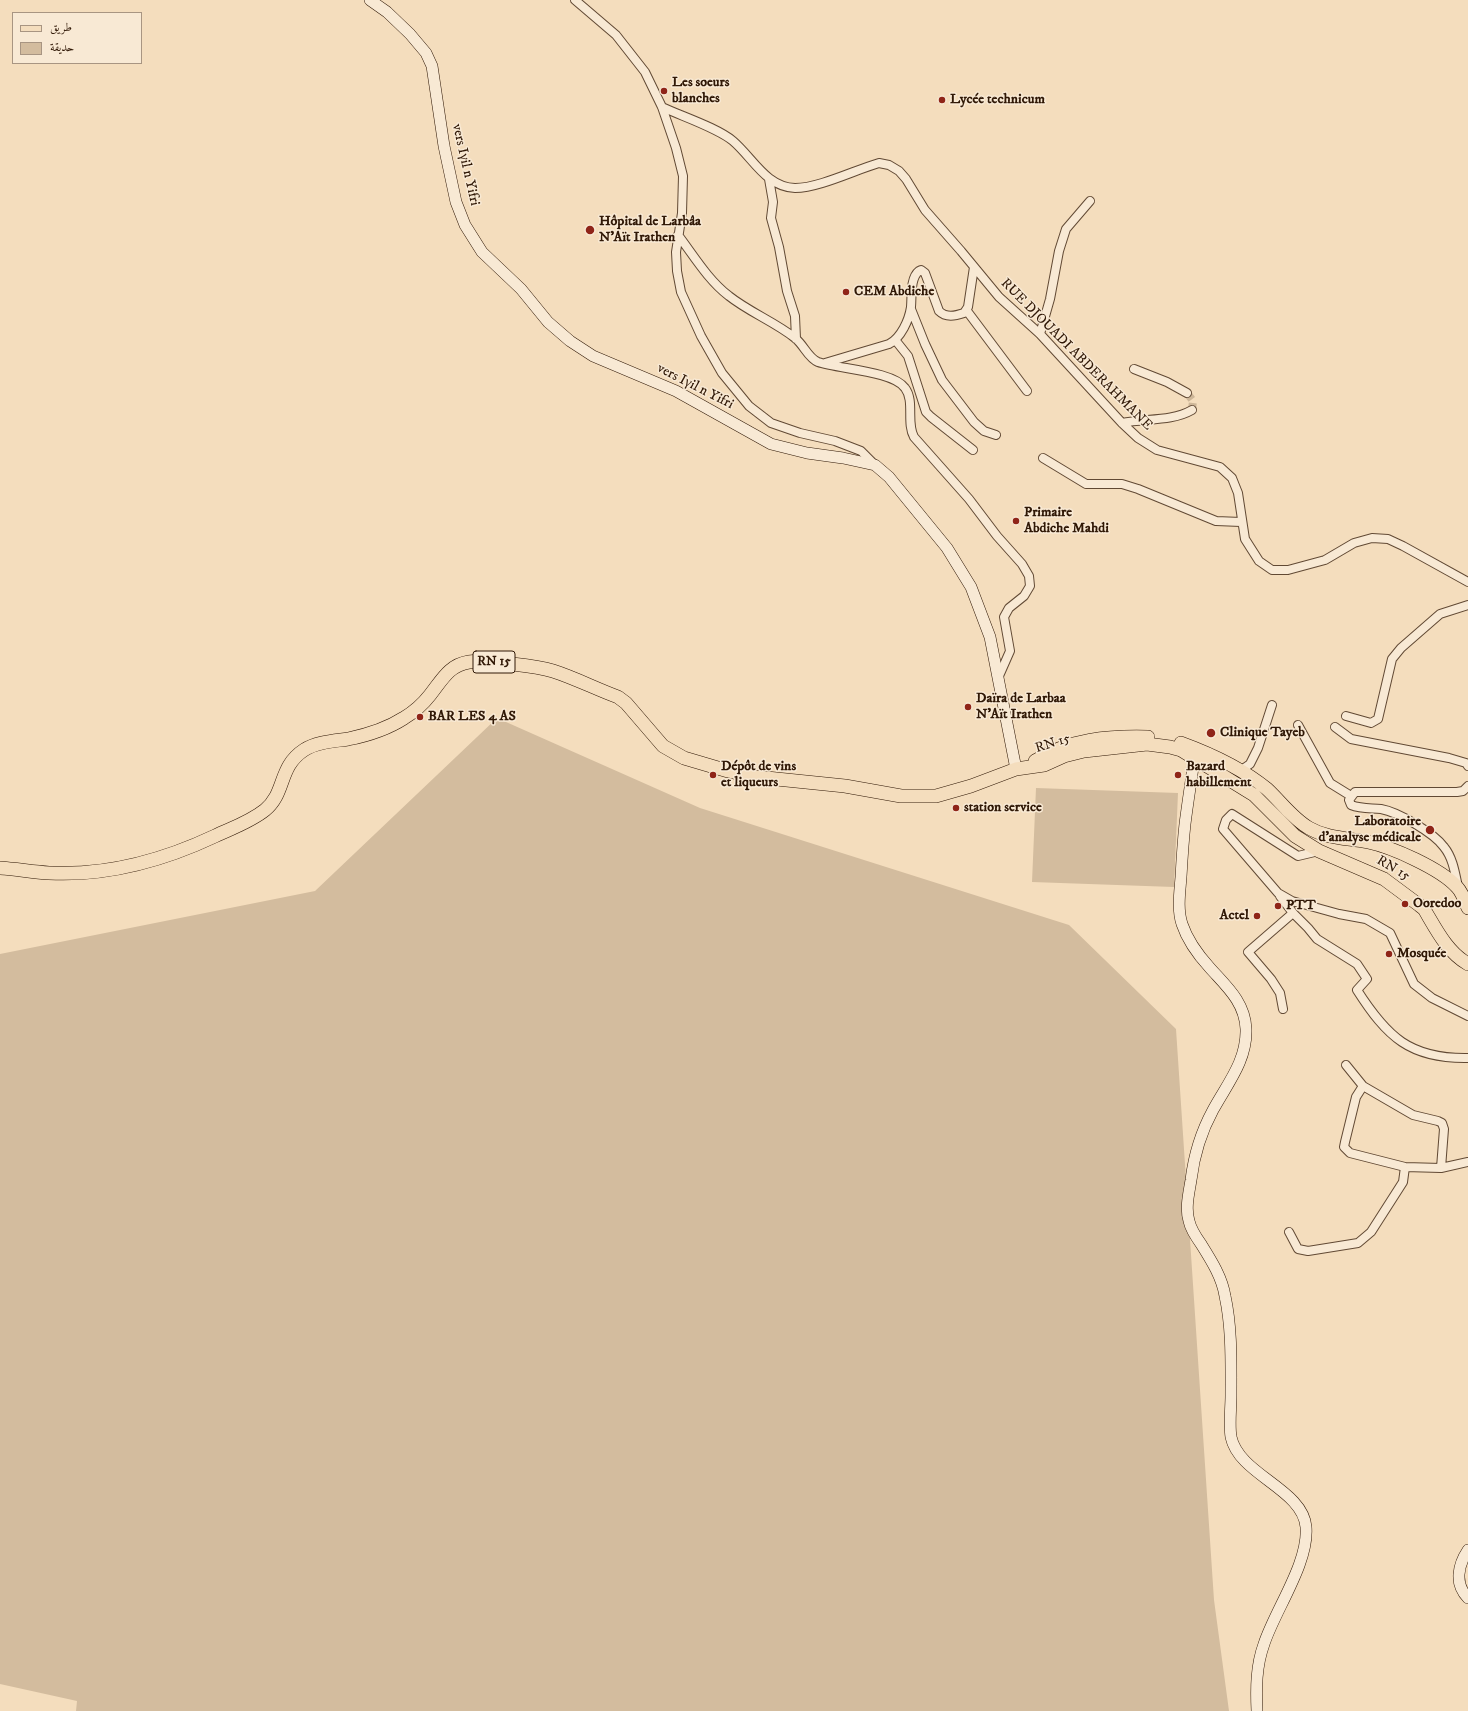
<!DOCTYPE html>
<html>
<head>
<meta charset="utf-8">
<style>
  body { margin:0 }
  #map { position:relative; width:1468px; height:1711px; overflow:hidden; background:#f4ddbd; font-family:"IM FELL DW Pica",Amiri,serif }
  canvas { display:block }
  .legend { position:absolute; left:12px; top:12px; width:130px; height:52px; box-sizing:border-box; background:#f8e9d4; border:1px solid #a89582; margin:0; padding:5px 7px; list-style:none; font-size:12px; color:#301806 }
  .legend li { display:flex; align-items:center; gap:8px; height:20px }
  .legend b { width:20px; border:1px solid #a89582 }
</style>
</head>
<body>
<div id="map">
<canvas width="1468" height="1711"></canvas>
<ul class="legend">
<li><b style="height:5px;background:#f4ddbd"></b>طريق</li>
<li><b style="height:11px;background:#d3bc9e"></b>حديقة</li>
</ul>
</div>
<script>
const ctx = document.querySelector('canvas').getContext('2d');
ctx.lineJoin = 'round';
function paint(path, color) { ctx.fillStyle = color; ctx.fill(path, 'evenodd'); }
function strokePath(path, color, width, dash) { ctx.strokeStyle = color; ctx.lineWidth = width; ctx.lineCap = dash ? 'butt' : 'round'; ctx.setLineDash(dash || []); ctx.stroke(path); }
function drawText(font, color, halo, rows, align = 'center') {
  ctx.font = font + ' "IM FELL DW Pica",serif'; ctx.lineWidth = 3; ctx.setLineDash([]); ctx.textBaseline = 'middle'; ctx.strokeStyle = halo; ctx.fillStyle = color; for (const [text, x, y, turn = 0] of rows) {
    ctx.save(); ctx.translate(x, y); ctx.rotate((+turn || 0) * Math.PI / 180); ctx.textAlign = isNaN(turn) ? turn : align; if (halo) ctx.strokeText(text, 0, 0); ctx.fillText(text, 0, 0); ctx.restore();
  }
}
paint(new Path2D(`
  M497 718 700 808 1069 925 1176 1029 1214 1600 1229 1711H76L77 1701 0 1684V954L315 891Z
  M1036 788 1178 793 1174 887 1032 882Z`), '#d3bc9e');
strokePath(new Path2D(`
  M1187 393 1193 401 1192 410`), '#cdb698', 8, [8, 4]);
const minor = new Path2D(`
  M575 0 616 35 645 72 662 107 676 148 683 176 682 213 676 252 677 271 681 292 701 336 722 373 749 406 771 423 800 433 835 441 861 451 875 465
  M662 107C681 116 718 128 733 141 753 158 766 187 795 188 819 188 855 170 879 163L889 165 899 171 906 179 925 210 961 251 999 297 1040 334 1122 423 1138 438 1157 450 1220 467 1232 478 1238 493 1245 539 1259 561 1272 570H1288L1325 560 1354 543 1372 538 1388 539 1403 546 1468 582
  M769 179 773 202 771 218 779 247 787 291 795 316 796 339
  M678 235C694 256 708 280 729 296 749 312 775 322 795 338 804 345 808 358 818 362 838 369 893 371 905 388 915 401 906 423 914 437L969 499 997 536 1022 564 1029 576 1030 586 1024 596 1009 608 1004 617 1010 651 999 676
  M911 309 925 344 942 380 974 422 984 431 996 435
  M967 311 1027 391
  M1040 334 1050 299 1059 251 1066 229 1090 201
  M896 341 908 356 926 412 931 417 973 450
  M825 363 889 344C901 338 909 320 911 307 912 296 910 278 919 271L921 270 925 273 939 311C946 318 955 316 964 313L968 307 974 267
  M1134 369 1167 382 1187 393
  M1122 423C1145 418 1171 422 1192 410
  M1043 458 1086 484H1122L1138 489 1216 521 1241 522
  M1346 716 1371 723 1378 719 1392 659 1401 648 1440 614 1468 605
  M1298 725 1330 783 1351 796
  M1335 727 1351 739 1449 758 1466 763 1468 766
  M1240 771 1250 764 1258 748 1272 705
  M1319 851 1298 856 1232 814 1226 820 1223 829 1278 893 1292 901 1339 914 1366 919 1390 933 1414 984 1432 998 1468 1016
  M1458 887C1455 873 1453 858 1444 847 1434 833 1398 812 1381 809 1370 808 1361 809 1351 805L1349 800 1355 792H1457L1463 791 1468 786
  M1280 896 1293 913 1308 928 1317 939 1357 964 1367 979 1357 990C1387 1037 1410 1059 1468 1058
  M1283 1009 1280 993 1271 979 1248 952 1293 913
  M1346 1065 1363 1086 1413 1115 1438 1121 1442 1123 1444 1129 1441 1168
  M1363 1086 1356 1097 1345 1142 1344 1147 1350 1153 1405 1167 1441 1168 1468 1162
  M1289 1232 1298 1249 1308 1251 1358 1243 1371 1232 1403 1182 1405 1167`);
const secondary = new Path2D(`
  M370 0 387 12 410 34 426 53 432 66 444 146 456 202 465 225 482 252 521 289 548 322 570 341 593 356 676 391 771 444 807 453 843 458 875 465 889 477 947 548 971 587 990 637 1016 769
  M1195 752C1192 776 1188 800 1185 824 1183 842 1182 859 1181 877 1180 891 1177 909 1182 924 1187 939 1199 956 1210 968 1226 986 1245 1002 1246 1029 1247 1061 1227 1084 1213 1110 1201 1132 1194 1155 1191 1180 1189 1193 1185 1208 1189 1221 1191 1230 1196 1237 1201 1244 1211 1260 1222 1277 1225 1296 1232 1328 1231 1363 1231 1395 1231 1409 1229 1424 1231 1437 1239 1475 1303 1489 1306 1527 1309 1563 1275 1610 1264 1644 1256 1666 1256 1688 1257 1711
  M1468 1550C1458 1565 1454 1584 1468 1598`);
const primary = new Path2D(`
  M1181 743C1211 754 1243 769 1267 789 1281 802 1293 819 1309 828 1328 839 1348 838 1368 842 1392 847 1441 869 1457 887 1462 892 1465 901 1468 908
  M1035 761C1069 739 1109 736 1148 737
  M0 868C16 869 33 872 49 873 108 876 162 861 215 836 232 828 250 822 265 810 286 793 278 767 304 750 316 742 334 741 348 739 368 735 387 729 404 718 414 712 423 704 430 695 442 680 449 665 469 662 481 660 493 662 504 663 520 665 537 666 553 671 575 678 596 689 618 697L626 703 663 746 684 758 728 771 757 777 845 786 901 796H936L971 786 1016 769 1044 765 1064 756 1084 751 1147 744 1170 747 1181 750 1254 795 1295 836 1319 851 1384 879 1419 905 1424 909C1436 929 1447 952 1468 964`);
strokePath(minor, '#614934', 10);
strokePath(secondary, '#301806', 12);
strokePath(primary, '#301806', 14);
strokePath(minor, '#f8e9d4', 8);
strokePath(secondary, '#f8e9d4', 11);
strokePath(primary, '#f4ddbd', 13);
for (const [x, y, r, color] of [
  [664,91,4,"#8f2418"],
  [942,100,4,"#8f2418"],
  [590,230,5,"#8f2418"],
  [846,292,4,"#8f2418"],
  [1016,521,4,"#8f2418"],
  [968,707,4,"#8f2418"],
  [420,717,4,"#8f2418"],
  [1211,733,5,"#8f2418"],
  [713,775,4,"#8f2418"],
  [1178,775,4,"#8f2418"],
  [956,808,4,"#8f2418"],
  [1430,830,5,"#8f2418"],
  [1405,904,4,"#8f2418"],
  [1278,906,4,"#8f2418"],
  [1257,916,4,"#8f2418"],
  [1389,954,4,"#8f2418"]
]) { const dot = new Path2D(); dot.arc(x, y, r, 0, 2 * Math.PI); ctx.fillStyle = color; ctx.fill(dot); strokePath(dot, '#f8e9d4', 1.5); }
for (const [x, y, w] of [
  [494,662,42]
]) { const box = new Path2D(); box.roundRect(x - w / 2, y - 11, w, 22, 3); ctx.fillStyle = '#f8e9d4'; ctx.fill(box); strokePath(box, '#301806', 1); }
drawText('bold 13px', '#301806', null, [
  ["RN 15",494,662]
]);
drawText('bold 14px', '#301806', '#f8e9d4', [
  ["Les soeurs",672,83],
  ["blanches",672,99],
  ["Lycée technicum",950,100],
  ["Hôpital de Larbâa",599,222],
  ["N'Aït Irathen",599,238],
  ["CEM Abdiche",854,292],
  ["Primaire",1024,513],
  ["Abdiche Mahdi",1024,529],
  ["Daïra de Larbaa",976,699],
  ["N'Aït Irathen",976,715],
  ["BAR LES 4 AS",428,717],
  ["Clinique Tayeb",1220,733],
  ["Dépôt de vins",721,767],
  ["et liqueurs",721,783],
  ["Bazard",1186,767],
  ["habillement",1186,783],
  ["station service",964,808],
  ["Laboratoire",1421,822,"right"],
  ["d'analyse médicale",1421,838,"right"],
  ["Ooredoo",1413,904],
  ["PTT",1286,906],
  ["Actel",1249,916,"right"],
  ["Mosquée",1397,954]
], 'left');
drawText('14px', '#301806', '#f8e9d4', [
  ["vers Iγil n Yifri",465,165,77],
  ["RUE DJOUADI ABDERAHMANE",1076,355,45],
  ["vers Iγil n Yifri",695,387,27],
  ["RN 15",1053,744,-18],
  ["RN 15",1393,869,30]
]);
</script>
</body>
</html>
